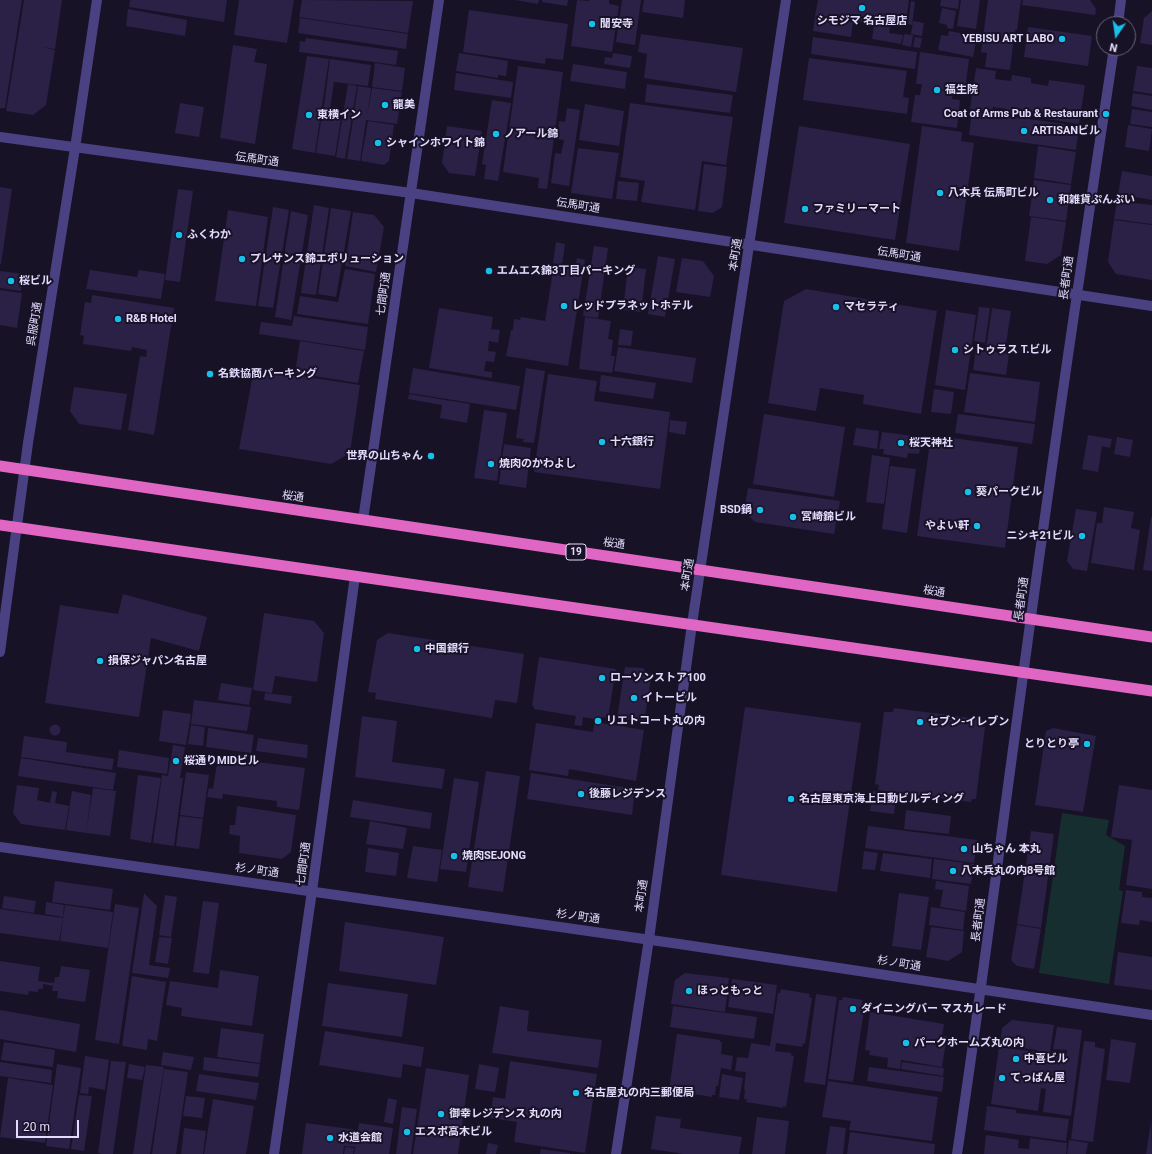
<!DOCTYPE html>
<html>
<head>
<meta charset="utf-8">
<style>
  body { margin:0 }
  #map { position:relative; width:1152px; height:1154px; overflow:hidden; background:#181227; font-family:Roboto,sans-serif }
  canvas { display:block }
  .north { position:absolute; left:1096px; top:16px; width:40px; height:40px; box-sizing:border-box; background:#181227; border:1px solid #69627c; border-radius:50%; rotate:193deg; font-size:11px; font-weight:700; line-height:16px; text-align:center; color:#e2dbfc }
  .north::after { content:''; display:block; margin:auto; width:14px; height:18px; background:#17c0eb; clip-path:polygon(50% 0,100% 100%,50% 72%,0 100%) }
  .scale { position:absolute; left:16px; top:1120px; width:63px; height:18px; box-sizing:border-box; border:2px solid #e2dbfc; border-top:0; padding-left:5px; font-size:12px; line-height:14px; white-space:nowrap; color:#e2dbfc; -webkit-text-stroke:3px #181227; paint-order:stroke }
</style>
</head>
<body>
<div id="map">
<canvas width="1152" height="1154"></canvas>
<div class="north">N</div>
<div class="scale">20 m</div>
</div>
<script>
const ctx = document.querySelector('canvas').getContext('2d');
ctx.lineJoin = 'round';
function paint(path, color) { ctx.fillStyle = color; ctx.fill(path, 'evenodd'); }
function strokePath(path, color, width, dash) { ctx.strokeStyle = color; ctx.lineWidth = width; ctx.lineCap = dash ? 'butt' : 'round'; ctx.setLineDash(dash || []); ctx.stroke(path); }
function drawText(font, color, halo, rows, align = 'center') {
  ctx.font = font + ' Roboto,"Noto Sans JP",sans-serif'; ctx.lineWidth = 4; ctx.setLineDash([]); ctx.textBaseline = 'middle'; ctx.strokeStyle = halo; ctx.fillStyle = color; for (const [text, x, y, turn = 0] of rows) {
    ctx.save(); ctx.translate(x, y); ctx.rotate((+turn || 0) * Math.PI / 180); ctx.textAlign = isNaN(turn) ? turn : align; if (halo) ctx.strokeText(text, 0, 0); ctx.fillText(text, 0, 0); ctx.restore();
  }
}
paint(new Path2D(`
  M1062 813 1109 820 1106 835 1125 846 1119 890 1123 891 1109 984 1039 973Z`), '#162e30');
paint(new Path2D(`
  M0 0H22L5 108H0Z
  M24 0H62L55 49 42 47 55 50 46 105 33 115 6 111Z
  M130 0H227L224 22 129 7Z
  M239 0H294L287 43 234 35Z
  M302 0 413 1 408 33 299 17Z
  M515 0H539L538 4Z
  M542 0H568L567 6 542 2Z
  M577 0 589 1V0H609V4L619 6 612 52 571 46Z
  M622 0H641L635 45 616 42Z
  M644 0H685L683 18 642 12Z
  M818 0H909L906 21 879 17 878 24 815 16Z
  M941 0H959L958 9 940 6Z
  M961 0H980L976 29 957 26Z
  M988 0H1021L1017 30H1015L1010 70 985 67 987 53 981 52Z
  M1023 0H1090L1096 9 1095 15 1022 5Z
  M911 1 915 2 912 25 908 24Z
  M942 8 956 11 953 29 947 28V25L939 23Z
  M128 9 187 20 185 36 126 26Z
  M469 10 568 24 563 60 546 58 545 64 463 52Z
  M1152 11V45L1140 43 1144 18Z
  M815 17 853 22 851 37 813 31Z
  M300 18 408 34 406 49 298 33Z
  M913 21 924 23 922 36 911 34Z
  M874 25 890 27 889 33 903 35 901 44 872 39Z
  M1028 27 1092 36 1088 66 1024 57Z
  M949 31 977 36 973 57 938 50 941 35 948 36Z
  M641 34 743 48 736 92 644 78 647 54 638 52Z
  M904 34 913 35 911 47 902 45Z
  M813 37 917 52 915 69 811 54Z
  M915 37 922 38 920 48 913 47Z
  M306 38 398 51 396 65 330 56V55V56L299 52 300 41 305 42Z
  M233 45 257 49 254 62 267 64 255 144 220 138Z
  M920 52 969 59 965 91 953 89 952 99 960 100 957 128 911 122 915 95H920L922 84H916Z
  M459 53 508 61 506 76 498 75V78L456 71Z
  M613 53 632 56 630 68 604 64 605 57 612 58Z
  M307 56 329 59 315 153 292 149Z
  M809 58 907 71 903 97 909 98 907 114 803 100Z
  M330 59 371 65 368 86 334 82 329 115 323 114Z
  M375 63 405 68 402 91 372 87Z
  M573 64 627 72 625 89 570 81Z
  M518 66 563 72 547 189 538 188 539 178 503 172Z
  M1137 66 1152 68V94L1133 91Z
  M976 68 996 71 995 79 1011 81 1012 75 1031 78V83L1048 86 1049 80 1085 85 1079 124 1041 118 1042 114 1027 112V117L1005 113 1006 109 993 107 992 112 970 109Z
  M456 73 513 82 511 98 454 90Z
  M348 84 357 86 345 159 336 157Z
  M647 84 733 95 730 113 645 102Z
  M358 86 371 88 367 116 372 88 402 92 397 124 366 120 360 161 347 159Z
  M1133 93 1152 96V110L1131 106Z
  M492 100 511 103 498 181 484 179 486 165 482 164Z
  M180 103 204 107 199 137 175 133Z
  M630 103 733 117 726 165 702 161 695 210 641 202 645 181 620 177Z
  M585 104 624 111 619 146 579 140Z
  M567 108 580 110 569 186 551 183 555 153 561 154 564 140 557 139 559 121 565 122Z
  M1132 109 1152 112V127L1130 124Z
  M972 111 1079 126 1076 150 969 135Z
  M322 115 341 118 335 156 316 153Z
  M368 121 394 125 389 161 384 165 361 161Z
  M1128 125 1152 129 1149 151 1125 147Z
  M447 126 482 131 475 176 449 173 442 163Z
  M799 126 910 144 895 240 784 223Z
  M922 126 962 132 961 141 974 143 959 251 906 243Z
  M1038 146 1076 152 1071 184 1034 178Z
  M578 148 619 153 612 199 571 193Z
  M704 164 727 167 722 207 713 213 698 211Z
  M1122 171 1152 176V200L1118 194Z
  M1034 180 1071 185 1066 221 1029 216Z
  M618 181 639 183 637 201 616 199Z
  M0 187 12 189 1 264H0Z
  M178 189 193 191 180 282 165 280Z
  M1117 201 1152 205V224L1114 219Z
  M314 205 329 208 316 295 301 293Z
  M273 207 289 210 273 308 258 306Z
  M331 208 351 211 336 297 318 294Z
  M228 210 268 217 256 306 215 301Z
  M291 211 308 215 291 320 275 317Z
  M353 212 374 215 384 227 376 272 345 266Z
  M1031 217 1066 222 1061 255 1047 264 1025 261Z
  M1114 220 1152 225V280L1116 274 1108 262Z
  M556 242 565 244 562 265 553 263Z
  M594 246 608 248 598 318 583 316Z
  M658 256 675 259 665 317 648 314Z
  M577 258 585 260 568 366 506 356 511 330H513L514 319 520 320 521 317 545 321 554 265 575 268Z
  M682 258 703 261 714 276 710 297 676 292Z
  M628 267 646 269 641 312 623 310Z
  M345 269 375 274 368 324 297 314 300 296 338 302Z
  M90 270 137 277 139 270 165 274 161 299 86 289Z
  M0 271 24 274 21 291 0 288Z
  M806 289 937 311 921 414 863 404 864 395 820 388 816 411 768 403 784 301Z
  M0 290 22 293 17 328 0 325Z
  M92 295 174 308 154 435 128 430 140 356 146 357 147 350 132 347 131 351 83 344 84 336 80 335 85 302 91 303Z
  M979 307 990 308 985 343 974 341Z
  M439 308 493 317 491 329 500 330 498 343 489 341 488 351 496 352 494 362 486 361 484 371 492 372V378L429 368Z
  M992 308 1011 311 1005 351 986 348Z
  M946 310 976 315 965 390 935 385Z
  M294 316 368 327 365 350 259 334 261 322 292 326Z
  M585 317 611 321 608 339 613 340 611 356H615L612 373 579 369Z
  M620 329 633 331 631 346 618 345Z
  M300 341 364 351 358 383 295 373Z
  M618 347 696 358 692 383 614 371Z
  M976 349 1009 354 1006 375 973 370Z
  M413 368 520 386 516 410 409 393Z
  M526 368 545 371 534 443 523 442 524 439 516 438Z
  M254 369 360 385 350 453 331 464 239 449Z
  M970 373 1040 382 1035 422 964 412Z
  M548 374 597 381 594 401 670 412 660 489 534 472Z
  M601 375 656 383 653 399 599 391Z
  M74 387 127 394 121 430 79 424 70 411Z
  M934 389 954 392 951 414 931 412Z
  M409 394 470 404 467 423 440 418 442 405 408 399Z
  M484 410 507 413 497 481 474 478Z
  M764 414 845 427 834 497 753 484Z
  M958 414 1035 424 1032 444 955 433Z
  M670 420 687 422 685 435 669 432Z
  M856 428 879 431 877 449 853 445Z
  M882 432 922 437 919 454 908 453 907 458 883 454 884 449H879Z
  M931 435 1018 447 1005 548 917 536Z
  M1088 435 1112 439 1110 448 1102 446 1098 472 1082 469Z
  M1117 437 1133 440 1130 457 1114 454Z
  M504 444 531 448 526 488 499 484Z
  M872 455 890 458 884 504 866 502Z
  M890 466 916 469 907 533 882 529Z
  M748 488 840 501 834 534 755 522 744 511Z
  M1104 507 1134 512 1131 528 1140 530 1134 570 1091 563 1097 523H1102Z
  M1076 509 1097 512 1087 571 1073 569 1067 561Z
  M1151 517H1152V571L1143 570Z
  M123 594 207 617 199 651 151 638 139 717 45 703 60 605 118 614Z
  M264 613 314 621 324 633 317 682 275 676 272 693 253 690Z
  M388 633 524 654 517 703 495 700 492 718 375 699 376 693 368 692 377 640Z
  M539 657 616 669 608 718 602 717 601 723 644 730 636 781 569 769 568 776 529 770 536 723 593 732 595 719 583 717 582 726 574 725 576 716 534 709V706H532Z
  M625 667 643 668 651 678 644 723 617 718Z
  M221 683 252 688 249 705 218 700Z
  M265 693 292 696 291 704 264 700Z
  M194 700 251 707 247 731 191 724Z
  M745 707 861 723 837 892 721 875Z
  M894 708 979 719 978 726 985 727 976 799H972L971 802 878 790 879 785 875 784 884 712H893Z
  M163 710 191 714 186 745 159 741Z
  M362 716 397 721 392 762 445 769 442 789 355 777Z
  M49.5 730a5.5 5.5 0 1 1 11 0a5.5 5.5 0 1 1-11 0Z
  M191 725 205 727 203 746 188 744Z
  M208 728 254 735 251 753 206 747Z
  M1053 728 1096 736 1083 812 1035 805 1046 731Z
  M24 736 67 742 66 752 114 759 112 770 21 757Z
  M258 738 308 745 307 758 256 751Z
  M173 745 185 747 180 778H183L174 846 153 843 162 775 168 776Z
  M119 750 169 758 167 774 117 767Z
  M218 757 305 768 299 810 277 807V801L223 794 222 799 207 797 209 788 213 789Z
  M21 758 116 773 113 790 18 776Z
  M486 771 520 776 503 892 468 887Z
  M186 772 209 775 203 818 180 815Z
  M531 773 635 789 632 815 527 799Z
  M138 775 161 778 151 843 130 839Z
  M454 778 479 782 466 872 440 869Z
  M17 785 39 788 37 800 50 803 52 791 57 792 55 803 69 806 65 830 21 824 13 813Z
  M1119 785 1152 790V889L1126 885 1132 840 1111 837Z
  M93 788 116 791 110 836 86 833Z
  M72 791 91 795 86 833 66 830Z
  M873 791 896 794 894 814 870 811Z
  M353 800 432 813 430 829 350 817Z
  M237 806 296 815 291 852 282 859 239 853 240 836 229 834 230 825H235Z
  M906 810 951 816 949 834 904 829Z
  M180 816 203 819 199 849 176 846Z
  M370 821 407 828 403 849 366 844Z
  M868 826 977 840 974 863 865 848Z
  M1031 831 1054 834 1041 928 1017 924Z
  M413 846 442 850 437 882 407 878Z
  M368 848 399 853 396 876 365 872Z
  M864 851 878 853 875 870 862 869Z
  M883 853 932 859 930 878 880 871Z
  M934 859 974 864 971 884 932 879Z
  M55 881 113 889 110 910 52 902Z
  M936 881 969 886 966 911 940 907 943 890 935 889Z
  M1126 890 1142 892V897L1152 898V922L1140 920 1139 925 1121 923Z
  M144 893 157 906 149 965 170 968 168 978 132 973Z
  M899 893 929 897 921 950 892 946Z
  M165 895 177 897 171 937 159 935Z
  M4 896 36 901 34 913 2 908Z
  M203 901 219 903 209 974 193 972Z
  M46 902 64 905 63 917 45 914Z
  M115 904 139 908 119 1044 95 1040Z
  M65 905 113 912 108 948 60 941Z
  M931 907 965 912 963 930 929 925Z
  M0 909 63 918 59 941 0 933Z
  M345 922 444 937 436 985 339 971Z
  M1017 925 1041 929 1034 969 1017 966 1011 960Z
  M931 927 964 931 962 952 948 961 926 957Z
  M159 937 172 938 168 964 155 962Z
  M1118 952 1152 957V990L1114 985Z
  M0 961 40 967 38 981 54 983 55 977H59L61 966 90 970 85 1002 57 998 58 991H52L53 986 43 984V989H38V992L29 991 28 995 0 991Z
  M220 970 259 976 252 1026 181 1016 182 1008 166 1005 170 981 218 988Z
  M685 973 729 978 725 1012 671 1004 675 980Z
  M132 976 166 982 157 1041 148 1039 147 1050 122 1046Z
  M732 979 777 985 773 1014 728 1007Z
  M328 983 408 994 402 1037 322 1026Z
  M781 989 810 994 809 997 812 998 805 1044 803 1043 802 1047 776 1043 775 1051 791 1053V1055L794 1056 786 1107 783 1106V1108L746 1102 747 1099H744L745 1090 744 1089 746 1072 735 1071 737 1057 748 1058 751 1043 770 1046 778 993H780Z
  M816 994 837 997 825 1085 804 1082Z
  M843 997 863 1000 862 1004H865L853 1082 828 1079 839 1000H842Z
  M500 1006 529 1011 527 1031 602 1040 598 1068 492 1053Z
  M673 1006 757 1017 754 1039 670 1027Z
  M0 1010 80 1024 76 1052 0 1039Z
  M870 1012 944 1024 942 1036H947L942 1067 901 1060 900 1069 887 1067 888 1058 869 1055 870 1051 865 1050Z
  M1012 1020 1054 1025 1050 1052 1067 1054V1050L1053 1049 1057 1027 1082 1030 1071 1116 1043 1112 1046 1089 1041 1088 1038 1111 991 1104 999 1047 1037 1052V1050L1000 1045 1002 1028Z
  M221 1028 264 1034 260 1063 217 1057Z
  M325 1031 424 1047 421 1067 403 1064 401 1078 319 1065Z
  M677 1034 720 1040V1042H722L721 1054 733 1056 731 1070 721 1068 718 1086H716L715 1095H712V1097L669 1090Z
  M1111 1039 1136 1043 1130 1083 1106 1080Z
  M1084 1041 1095 1042V1047L1105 1049 1093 1142 1071 1139Z
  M4 1042 55 1050 53 1067 1 1060Z
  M163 1052 194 1057 191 1070 161 1065Z
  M85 1056 109 1060 105 1090 89 1087 88 1094 80 1093Z
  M204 1057 260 1064 258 1077 203 1070Z
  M111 1061 126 1062 113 1154H103L98 1153Z
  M510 1061 597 1074 585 1153 514 1142 517 1122 490 1118 493 1097 505 1099Z
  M0 1062 52 1070 51 1083 0 1076Z
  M902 1062 944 1068 943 1076 901 1069Z
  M57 1064 81 1068 69 1149 46 1146Z
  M129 1064 145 1067 142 1080 127 1078Z
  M479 1064 499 1068 495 1092 475 1089Z
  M146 1065 164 1067 150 1154H133Z
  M869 1067 944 1077 942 1092 867 1081Z
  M426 1068 469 1075 458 1154H413Z
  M164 1069 188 1072 176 1154H152Z
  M199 1074 259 1083 256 1100 196 1091Z
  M722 1074 743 1078 739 1100 719 1097Z
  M8 1078 53 1085 45 1143 0 1137Z
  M828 1081 938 1097 932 1141 849 1130 851 1121 822 1117Z
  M79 1095 92 1096 84 1151 71 1149Z
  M186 1096 205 1098 202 1118 183 1116Z
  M388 1098 397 1100 393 1124 384 1122Z
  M213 1099 254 1106 246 1154H204Z
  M987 1106 1016 1110V1113L1069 1119 1066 1141 984 1130Z
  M402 1107 417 1109 411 1154H396Z
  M656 1116 681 1119 680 1128 742 1137 739 1154H684L651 1149Z
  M757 1117 789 1121 785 1154H752Z
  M1151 1122 1152 1154H1146Z
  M306 1123 357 1130 355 1147 344 1146 343 1154H302Z
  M359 1123 393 1128 389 1154H354Z
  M830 1126 846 1128 843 1154H826Z
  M184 1128 206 1131 203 1154H181Z
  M850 1132 935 1144 934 1154H847Z
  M986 1135 1019 1140 1018 1148 1029 1149 1030 1138 1067 1143 1066 1154H984Z
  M1069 1140 1088 1143 1086 1154H1067Z
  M488 1143 498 1145 496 1154H486Z
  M345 1147 354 1148 353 1154H344Z
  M541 1149 570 1153V1154H540Z`), '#2b2046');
strokePath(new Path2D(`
  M1118 24 1121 0
  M0 137 411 193 1152 306
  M363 520 439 0
  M0 652 28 443 75 148 97 0
  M0 847 686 945 1152 1015
  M274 1154 312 891 355 576
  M957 1154C980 1002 999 850 1020 698 1049 481 1081 264 1114 48`), '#4a4182', 10);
strokePath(new Path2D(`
  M616 1154 649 939 692 624 786 0`), '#4a4182', 10);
strokePath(new Path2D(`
  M0 466 1152 637
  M0 525 1152 691`), '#e066c4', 11);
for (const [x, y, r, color] of [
  [862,8,4,"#17c0eb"],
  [592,24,4,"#17c0eb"],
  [1062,39,4,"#17c0eb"],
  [937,90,4,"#17c0eb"],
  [385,105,4,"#17c0eb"],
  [1106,114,4,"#17c0eb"],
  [309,115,4,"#17c0eb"],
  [1024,131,4,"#17c0eb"],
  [496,134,4,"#17c0eb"],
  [378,143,4,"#17c0eb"],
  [940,193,4,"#17c0eb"],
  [1050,200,4,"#17c0eb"],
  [805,209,4,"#17c0eb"],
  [179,235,4,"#17c0eb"],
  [242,259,4,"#17c0eb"],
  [489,271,4,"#17c0eb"],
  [11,281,4,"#17c0eb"],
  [564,306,4,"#17c0eb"],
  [836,307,4,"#17c0eb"],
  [118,319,4,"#17c0eb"],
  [955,350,4,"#17c0eb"],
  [210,374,4,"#17c0eb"],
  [602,442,4,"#17c0eb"],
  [901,443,4,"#17c0eb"],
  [431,456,4,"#17c0eb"],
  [491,464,4,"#17c0eb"],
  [968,492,4,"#17c0eb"],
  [760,510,4,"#17c0eb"],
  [793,517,4,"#17c0eb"],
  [977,526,4,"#17c0eb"],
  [1082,536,4,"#17c0eb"],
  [417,649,4,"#17c0eb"],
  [100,661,4,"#17c0eb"],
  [602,678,4,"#17c0eb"],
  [634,698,4,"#17c0eb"],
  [598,721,4,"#17c0eb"],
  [920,722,4,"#17c0eb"],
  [1087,744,4,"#17c0eb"],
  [176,761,4,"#17c0eb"],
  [581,794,4,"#17c0eb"],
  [791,799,4,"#17c0eb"],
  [964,849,4,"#17c0eb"],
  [454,856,4,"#17c0eb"],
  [953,871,4,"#17c0eb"],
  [689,991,4,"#17c0eb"],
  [853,1009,4,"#17c0eb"],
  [906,1043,4,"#17c0eb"],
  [1016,1059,4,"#17c0eb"],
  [1002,1078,4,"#17c0eb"],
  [576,1093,4,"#17c0eb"],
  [441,1114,4,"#17c0eb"],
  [407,1132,4,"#17c0eb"],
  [330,1138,4,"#17c0eb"]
]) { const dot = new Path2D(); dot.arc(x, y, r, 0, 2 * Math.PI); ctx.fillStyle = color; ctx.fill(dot); strokePath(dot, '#181227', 1.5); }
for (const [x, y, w] of [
  [576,552,20]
]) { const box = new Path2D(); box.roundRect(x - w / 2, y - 8, w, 16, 3); ctx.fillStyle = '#181227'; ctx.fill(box); strokePath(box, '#e2dbfc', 1); }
drawText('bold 10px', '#e2dbfc', null, [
  ["19",576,552]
]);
drawText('bold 11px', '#e2dbfc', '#181227', [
  ["シモジマ 名古屋店",862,21,"center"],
  ["聞安寺",600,24],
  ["YEBISU ART LABO",1054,39,"right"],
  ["福生院",945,90],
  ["龍美",393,105],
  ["Coat of Arms Pub & Restaurant",1098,114,"right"],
  ["東横イン",317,115],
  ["ARTISANビル",1032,131],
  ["ノアール錦",504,134],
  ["シャインホワイト錦",386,143],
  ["八木兵 伝馬町ビル",948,193],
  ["和雑貨ぷんぷい",1058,200],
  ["ファミリーマート",813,209],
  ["ふくわか",187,235],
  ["プレサンス錦エボリューション",250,259],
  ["エムエス錦3丁目パーキング",497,271],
  ["桜ビル",19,281],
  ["レッドプラネットホテル",572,306],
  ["マセラティ",844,307],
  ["R&B Hotel",126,319],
  ["シトゥラス T.ビル",963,350],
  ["名鉄協商パーキング",218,374],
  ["十六銀行",610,442],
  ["桜天神社",909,443],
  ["世界の山ちゃん",423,456,"right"],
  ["焼肉のかわよし",499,464],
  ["葵パークビル",976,492],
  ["BSD鍋",752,510,"right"],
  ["宮崎錦ビル",801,517],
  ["やよい軒",969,526,"right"],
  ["ニシキ21ビル",1074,536,"right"],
  ["中国銀行",425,649],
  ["損保ジャパン名古屋",108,661],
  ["ローソンストア100",610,678],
  ["イトービル",642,698],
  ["リエトコート丸の内",606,721],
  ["セブン-イレブン",928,722],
  ["とりとり亭",1079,744,"right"],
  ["桜通りMIDビル",184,761],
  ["後藤レジデンス",589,794],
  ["名古屋東京海上日動ビルディング",799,799],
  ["山ちゃん 本丸",972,849],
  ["焼肉SEJONG",462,856],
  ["八木兵丸の内8号館",961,871],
  ["ほっともっと",697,991],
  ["ダイニングバー マスカレード",861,1009],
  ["パークホームズ丸の内",914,1043],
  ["中喜ビル",1024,1059],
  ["てっぱん屋",1010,1078],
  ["名古屋丸の内三郵便局",584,1093],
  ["御幸レジデンス 丸の内",449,1114],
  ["エスポ高木ビル",415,1132],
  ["水道会館",338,1138]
], 'left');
drawText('11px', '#e2dbfc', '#181227', [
  ["伝馬町通",257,160,8],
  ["伝馬町通",578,206,9],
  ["本町通",736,255,-81],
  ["伝馬町通",899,255,9],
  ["長者町通",1067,278,-82],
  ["七間町通",384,294,-82],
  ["呉服町通",35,324,-81],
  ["桜通",293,497,8],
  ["桜通",614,544,8],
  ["本町通",688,575,-81],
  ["桜通",934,592,9],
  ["長者町通",1022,599,-82],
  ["七間町通",304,864,-82],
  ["杉ノ町通",257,871,8],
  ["本町通",642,896,-82],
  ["杉ノ町通",578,917,8],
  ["長者町通",979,920,-83],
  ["杉ノ町通",899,964,9]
]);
</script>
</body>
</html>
